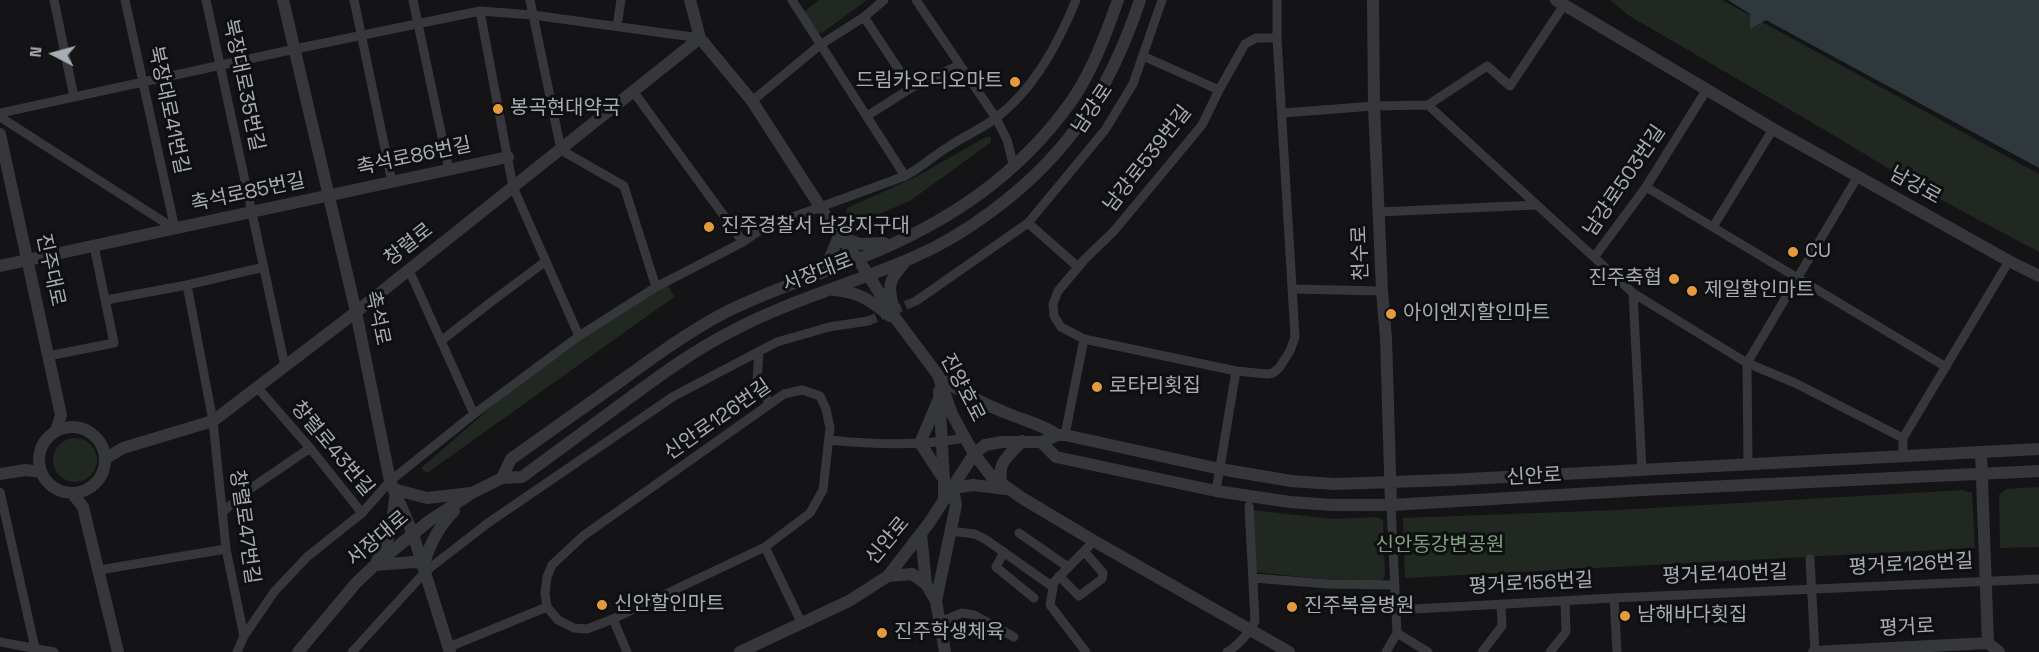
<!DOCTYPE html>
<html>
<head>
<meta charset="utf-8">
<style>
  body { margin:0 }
  #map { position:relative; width:2039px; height:652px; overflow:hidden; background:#141416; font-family:"Space Grotesk",sans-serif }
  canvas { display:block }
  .north { position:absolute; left:24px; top:24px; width:60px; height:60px; -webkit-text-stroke:4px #0f0f11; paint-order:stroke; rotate:276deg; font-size:16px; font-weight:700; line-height:24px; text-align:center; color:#a7adb5 }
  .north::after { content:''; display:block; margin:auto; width:21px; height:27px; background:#a7adb5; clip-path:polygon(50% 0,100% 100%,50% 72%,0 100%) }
</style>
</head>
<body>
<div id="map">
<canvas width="2039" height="652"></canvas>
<div class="north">N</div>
</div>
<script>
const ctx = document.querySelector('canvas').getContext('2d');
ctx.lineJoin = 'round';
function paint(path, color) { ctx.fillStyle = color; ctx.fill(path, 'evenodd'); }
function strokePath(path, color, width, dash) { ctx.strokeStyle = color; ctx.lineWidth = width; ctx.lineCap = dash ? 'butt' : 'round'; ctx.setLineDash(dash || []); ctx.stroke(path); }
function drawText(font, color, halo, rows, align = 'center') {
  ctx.font = font + ' "Space Grotesk","Noto Sans KR",sans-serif'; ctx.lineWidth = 6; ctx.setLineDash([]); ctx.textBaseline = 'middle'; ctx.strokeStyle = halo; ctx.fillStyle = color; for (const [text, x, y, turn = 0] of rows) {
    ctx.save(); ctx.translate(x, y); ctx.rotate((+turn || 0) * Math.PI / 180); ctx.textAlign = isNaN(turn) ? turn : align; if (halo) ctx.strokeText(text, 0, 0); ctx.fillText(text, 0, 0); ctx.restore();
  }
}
paint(new Path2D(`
  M819 0H867L822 33 815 32 803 13Z
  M1610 0H1722L2039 174V252L1932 195 1835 136 1628 15Z
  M986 137H991V142L910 201 855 224 846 212 847 208 914 178Z
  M665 279 674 297 427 473 421 468 541 364Z
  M53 460a22 22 0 1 1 44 0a22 22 0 1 1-44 0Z
  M2039 487V547L2000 548 1999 495 2006 489Z
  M1963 490 1972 493 1975 548 1405 578 1403 518 1618 510Z
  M1252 510 1333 519 1376 517 1383 520 1385 575 1382 582 1323 579 1255 572Z`), '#212821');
paint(new Path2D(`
  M1728 0H2039V168L1766 20 1750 29V14Z`), '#2e383d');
strokePath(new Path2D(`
  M868 321 916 301`), '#313336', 9, [9, 4.5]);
strokePath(new Path2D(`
  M54 0 74 97
  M125 0 175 229
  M206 0 285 366
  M354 0 392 182
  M413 0 449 170
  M530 0 561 150 624 186 656 287
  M792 0 905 176
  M916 0 996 118 1007 140 1014 167
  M480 11 513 187 579 336
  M864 17 911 88
  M617 26 621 0
  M1277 38H1256L1245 44 1219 90 1202 125 1114 231 1085 259 1058 291 1053 304 1054 316 1061 327 1084 339 1236 371 1267 374 1273 373 1279 368 1290 351 1295 337 1277 38V0
  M1143 56 1219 90
  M633 91 743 242
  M752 101 820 45 864 17 884 0
  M1428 105 1487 66 1510 86 1564 5
  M0 113 295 49 480 11 533 15 700 38
  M1283 113 1374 106 1428 105 1633 293 1642 469
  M867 116 911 88 959 65
  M0 117 175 229
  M1646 187 1946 367
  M1378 212 1537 205
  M1028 223 1078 267
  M1713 227 1773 129
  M1595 256 1646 187 1707 89
  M409 270 474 414
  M187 285 213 421 226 549 244 636
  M1292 289 1382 291
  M1633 293 1747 363 1795 383 1903 438V456
  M106 300 187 285 264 267
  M916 301 1028 223 1091 147 1105 130 1133 84 1162 0
  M441 341 491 302 546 261
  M759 351 757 381 770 404
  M48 356 114 343 94 246
  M1747 363 1858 176
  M1747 363 1748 463
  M257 387 310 448 362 513
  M802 390 820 396 826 409 830 428 823 490 810 513 765 547 613 619 587 629 574 628 558 620 547 607 545 593 547 577 552 565 583 536 784 394Z
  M1065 435 1084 339
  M1903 438 2009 261
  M830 440C875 445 920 446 965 438
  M1216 491 1236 371
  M0 492 35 648
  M223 512 244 493 310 448
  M950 531 975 534 985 539 1053 587
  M1019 533 1068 567
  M765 547 802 624
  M1004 552 996 567 1034 598
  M1810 559 1815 652
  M99 570 226 549
  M1059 576 1079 596 1102 579 1103 573 1084 551
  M1253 578 1328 584 1394 585
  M1614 598 1617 652
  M1396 610 1614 598 2039 579
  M613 619 627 652
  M940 622 962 613 974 615 1014 637
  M1397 633 1428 652
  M0 642 54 652
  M449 647 547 607
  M237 652 244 636 274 592 307 557 362 513 390 481 474 414 579 336 656 287 743 242 763 228 905 176C921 168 933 156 948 147 963 137 981 129 996 118 1034 89 1058 44 1076 0
  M352 652 426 571 488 523 674 396 777 342 829 327 868 321
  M1086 652 1050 605 1054 582 1094 541
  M1227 652C1238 646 1249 633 1255 621L1249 506
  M1386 652 1397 633 1391 505
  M1482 652 1502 626 1501 604
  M1550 652 1566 632 1565 601`), '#35373a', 9);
strokePath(new Path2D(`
  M283 0 356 312 390 481 413 534 450 652
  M690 0 700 38 752 101 839 236 858 259 896 319 938 375 952 414 965 438 974 454 992 477 1022 498 1094 541 1289 652
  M1373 0 1374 106 1382 291 1386 338 1391 505
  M1556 0 1773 129 2009 261 2039 276
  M0 134 61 415 56 431
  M0 266 508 157
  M818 270 829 260 839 236 860 244 884 243
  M834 290C860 292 871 301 890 316
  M893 306C887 285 890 279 904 263
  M939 376C961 394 988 406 1014 416 1030 422 1044 426 1058 435
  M939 391 944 480V500
  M938 401 920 443 943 478
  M39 460a33 33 0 1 1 66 0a33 33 0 1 1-66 0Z
  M1041 442 1056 457 1216 491 1290 502 1333 505H1391L1643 490 2039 471
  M1981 452 1988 643
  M105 459 123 448 213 421 356 312 700 38
  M0 474 25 470 41 472
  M502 478 511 459C549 432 587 405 625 378 658 354 691 330 728 311 770 290 814 276 858 259 946 224 1018 177 1073 99 1093 69 1106 34 1118 0
  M1002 485C996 462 1008 457 1022 441
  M393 489 427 498 471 493
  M72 493 83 507 118 652
  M921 533 926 584 936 601 945 652
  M377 561 391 532 395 498
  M375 565 414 562 424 564C430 543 439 526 454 511
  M888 576 912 574 926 584
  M936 601 956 505 953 488 973 485 1006 489
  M298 652 356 583 375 565 429 521 472 493 502 478 522 477C557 451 593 425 628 399 662 374 696 349 734 330 791 300 855 283 914 257 942 245 968 229 992 211 1069 154 1110 90 1140 0
  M740 652 849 601 888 576 929 523 974 454 985 445 1002 442H1041L1058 435H1065L1220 469 1291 481 1334 484 1449 480 2039 449
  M1814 652 1988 643 1999 652`), '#35373a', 12);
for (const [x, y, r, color] of [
  [1015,82,6,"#e59a3d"],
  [498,109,6,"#e59a3d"],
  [709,227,6,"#e59a3d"],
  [1793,252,6,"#e59a3d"],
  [1674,279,6,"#e59a3d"],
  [1692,291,6,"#e59a3d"],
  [1391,314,6,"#e59a3d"],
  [1097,387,6,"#e59a3d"],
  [602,605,6,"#e59a3d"],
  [1292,607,6,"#e59a3d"],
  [1625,616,6,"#e59a3d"],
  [882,633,6,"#e59a3d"]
]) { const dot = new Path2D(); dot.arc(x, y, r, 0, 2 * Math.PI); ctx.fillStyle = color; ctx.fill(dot); strokePath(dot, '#0f0f11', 2); }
drawText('20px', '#a7adb5', '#0f0f11', [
  ["드림카오디오마트",1003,82,"right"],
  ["봉곡현대약국",510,109],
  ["진주경찰서 남강지구대",721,227],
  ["CU",1805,252],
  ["진주축협",1662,279,"right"],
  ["제일할인마트",1704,291],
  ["아이엔지할인마트",1403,314],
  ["로타리횟집",1109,387],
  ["신안할인마트",614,605],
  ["진주복음병원",1304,607],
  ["남해바다횟집",1637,616],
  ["진주학생체육",894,633]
], 'left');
drawText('20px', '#a7adb5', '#0f0f11', [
  ["북장대로35번길",243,85,78],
  ["남강로",1093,109,-56],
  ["북장대로41번길",168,110,78],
  ["촉석로86번길",414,157,-12],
  ["남강로539번길",1148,159,-52],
  ["남강로503번길",1625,181,-56],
  ["남강로",1915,186,29],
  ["촉석로85번길",248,193,-12],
  ["창렬로",409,245,-38],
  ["천수로",1361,253,-92],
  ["진주대로",50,270,78],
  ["서장대로",818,273,-21],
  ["촉석로",377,318,78],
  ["진양호로",962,388,63],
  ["신안로126번길",718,420,-35],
  ["창렬로43번길",332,449,50],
  ["신안로",1534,477,-3],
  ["창렬로47번길",244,527,82],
  ["서장대로",378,539,-40],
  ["신안로",888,541,-50],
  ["평거로126번길",1911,565,-3],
  ["평거로140번길",1725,575,-2],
  ["평거로156번길",1531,584,-3],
  ["평거로",1907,628,-3]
]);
drawText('20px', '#809f7f', '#0f0f11', [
  ["신안동강변공원",1440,546]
]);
</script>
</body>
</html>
